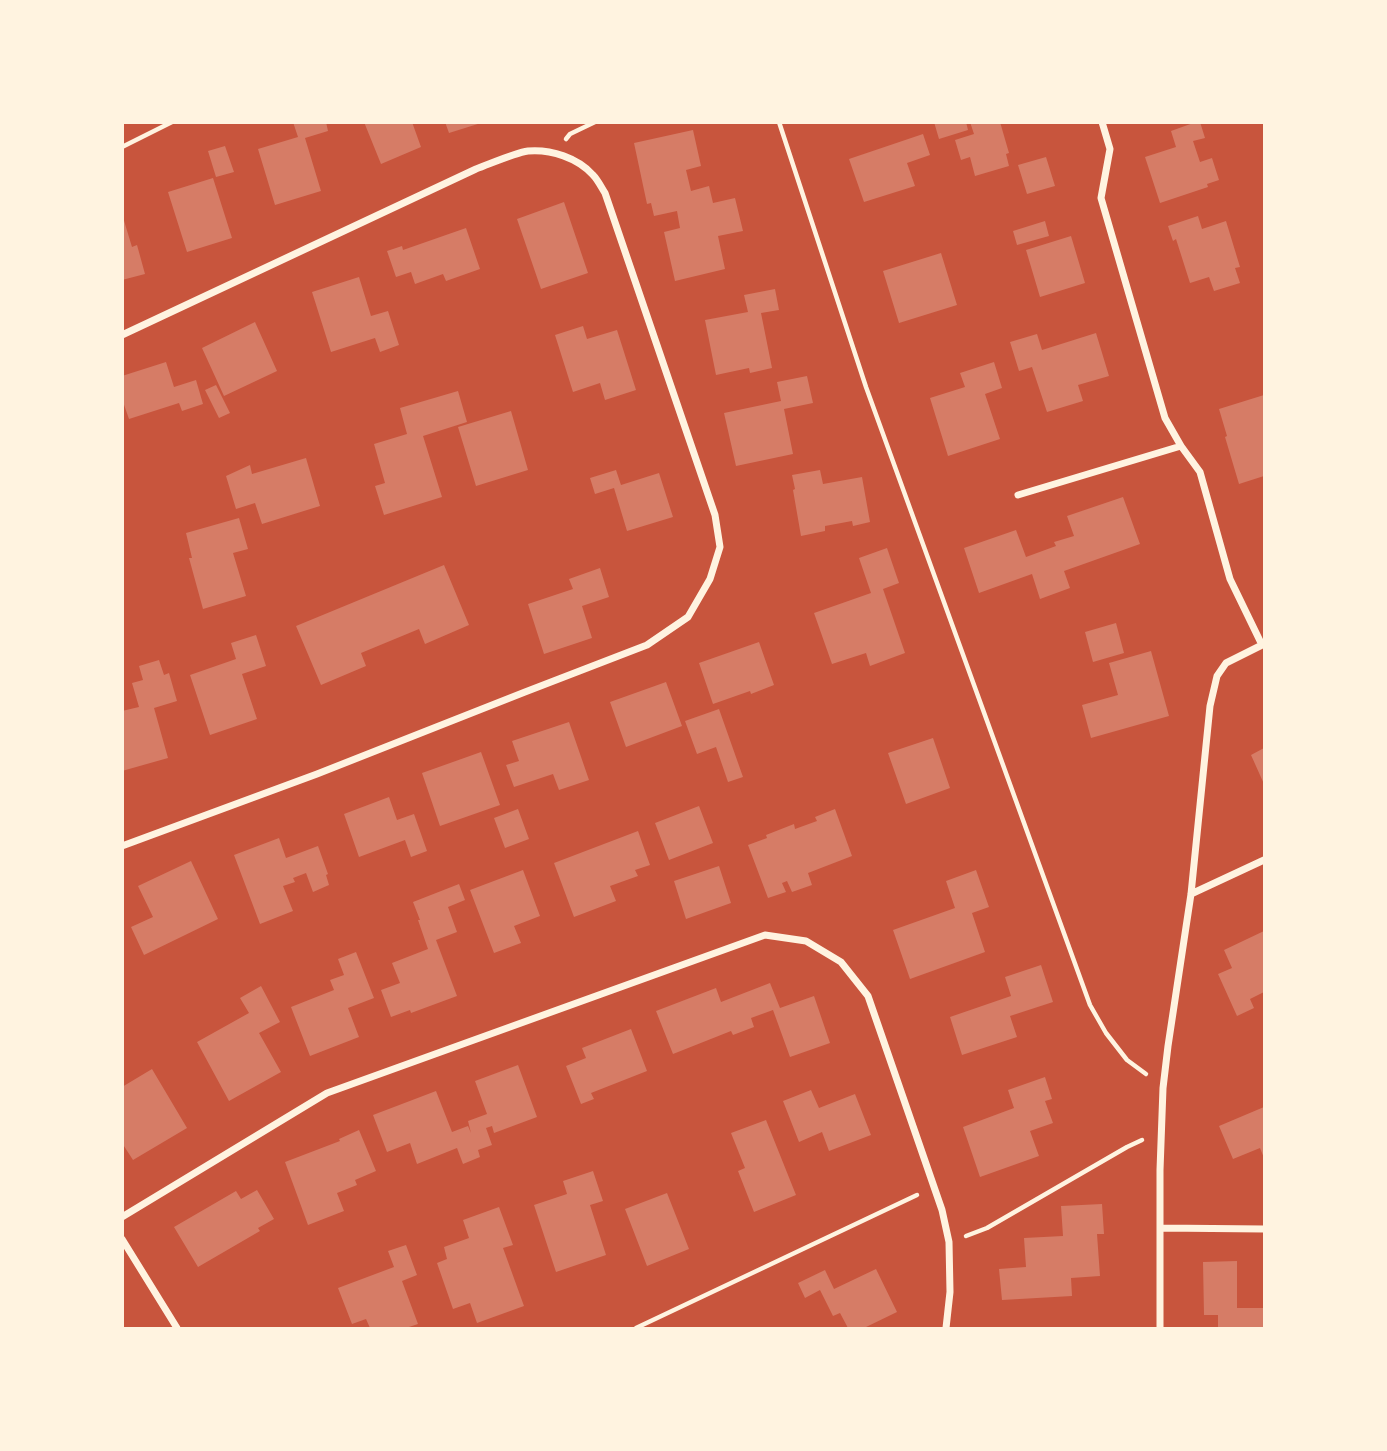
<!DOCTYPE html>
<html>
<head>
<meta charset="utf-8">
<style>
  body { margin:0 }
  #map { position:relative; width:1387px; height:1451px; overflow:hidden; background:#c8553d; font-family:Signika,sans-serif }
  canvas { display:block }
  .frame { position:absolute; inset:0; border:124px solid #fff3e0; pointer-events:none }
</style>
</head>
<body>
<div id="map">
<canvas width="1387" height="1451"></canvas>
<div class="frame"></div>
</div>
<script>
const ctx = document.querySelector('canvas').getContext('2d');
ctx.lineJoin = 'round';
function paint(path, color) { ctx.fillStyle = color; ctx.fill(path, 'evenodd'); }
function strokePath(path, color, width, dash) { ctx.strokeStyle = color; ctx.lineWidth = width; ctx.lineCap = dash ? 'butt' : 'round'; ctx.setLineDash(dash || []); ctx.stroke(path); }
paint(new Path2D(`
  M293 122H326L328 131 305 138 321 191 275 205 258 149 298 137Z
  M364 122H412L421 147 381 164Z
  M445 122H480L481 123 449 133Z
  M934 122H966L968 130 939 139Z
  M970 122H1000L1009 153 1006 154 1009 166 975 176 970 157 961 160 955 140 974 134Z
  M1196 122H1200L1205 138 1193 141 1200 162 1212 158 1219 180 1207 184 1208 187 1160 203 1145 157 1176 147 1171 131Z
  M693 130 701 166 686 170 691 191 709 186 713 203 735 198 743 231 718 236 725 269 675 281 664 232 680 228 677 211 654 216 651 203 647 204 634 143Z
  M923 134 930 155 907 163 915 186 864 202 849 159Z
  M225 146 234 172 216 177 208 151Z
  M1046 157 1055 186 1027 194 1018 165Z
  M213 178 232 238 187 252 168 192Z
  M564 202 588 273 541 289 517 219Z
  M122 214 132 247 137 245 145 274 122 280Z
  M1198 216 1202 229 1226 221 1240 267 1235 268 1240 283 1214 291 1209 277 1190 283 1176 239 1173 241 1168 226Z
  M1045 221 1049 236 1017 245 1013 231Z
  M466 228 480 269 446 281 443 274 415 284 411 272 396 277 387 251 402 246 403 250Z
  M1071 236 1085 283 1040 297 1026 250Z
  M941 253 957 305 899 323 883 271Z
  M359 277 371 316 388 311 399 345 380 352 375 338 331 352 312 292Z
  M775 289 779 310 761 313 772 368 750 373 749 368 716 375 705 320 748 312 744 295Z
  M255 322 277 371 224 396 202 348Z
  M583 326 587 339 617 330 636 390 605 400 600 383 573 392 555 335Z
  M1096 333 1109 376 1078 385 1083 401 1047 412 1032 367 1019 371 1010 342 1037 334 1042 350Z
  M166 362 174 387 196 380 203 404 182 411 179 403 129 419 122 399V376Z
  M994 362 1002 388 985 394 1000 439 948 456 930 398 965 387 960 373Z
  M807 376 813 403 784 409 793 454 736 466 724 413 781 401 777 382Z
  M216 385 230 413 219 418 205 390Z
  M458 391 467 422 423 436 442 497 384 515 375 486 385 483 374 444 407 434 400 408Z
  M1264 395V476L1239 484 1225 437 1227 436 1219 409Z
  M511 411 528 470 476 486 458 427Z
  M306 458 320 506 262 524 255 503 236 509 226 476 250 465 252 474Z
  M616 470 621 485 659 473 673 517 627 531 614 488 595 494 590 478Z
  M820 470 823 484 862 477 870 522 853 526 852 521 825 526V531L801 536 793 490 795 489 792 475Z
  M1123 497 1140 544 1064 571 1070 588 1040 599 1032 574 979 593 964 548 1016 530 1026 557 1056 546 1054 542 1074 536 1067 516Z
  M239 518 248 549 233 553 246 596 203 609 189 558H192L186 533Z
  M887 548 899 583 883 589 905 653 870 666 866 653 832 664 814 613 871 593 859 558Z
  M444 565 469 625 425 644 419 629 361 653 366 666 321 685 296 626Z
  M600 568 609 597 582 606 592 638 544 654 528 604 573 589 569 579Z
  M1116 623 1124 653 1093 662 1085 632Z
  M256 635 266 666 242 674 257 719 210 735 190 675 236 659 231 643Z
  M759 642 774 685 751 694 750 691 713 704 699 663Z
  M1151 651 1169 716 1091 738 1082 705 1118 695 1109 663Z
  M159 660 164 675 169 673 177 701 154 708 168 758 122 771V711L139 707 132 683 143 680 139 666Z
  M666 682 682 726 626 747 610 702Z
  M719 709 743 777 728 782 716 747 697 754 685 721Z
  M569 722 589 780 559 790 553 774 514 787 506 765 519 761 512 741Z
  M933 738 950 788 906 804 888 753Z
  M1264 748V784L1251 755Z
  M481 752 500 805 440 826 422 773Z
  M389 797 397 820 414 814 427 851 411 857 405 840 359 857 344 814Z
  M699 806 713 843 669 860 655 823Z
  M518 809 529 839 505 848 494 818Z
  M835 809 852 856 808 873 812 885 792 892 787 881 782 883 786 892 768 898 748 845 767 838 766 835 794 824 795 829 817 821 815 817Z
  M638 831 650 865 635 870 638 876 610 886 616 901 574 917 554 863Z
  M279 838 286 858 318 846 328 874 326 875 329 885 313 892 306 873 293 878 295 882 283 886 293 911 260 924 234 855Z
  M191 861 218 919 144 955 131 927 153 917 138 886Z
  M719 866 731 903 686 919 674 881Z
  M523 870 540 916 514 926 521 943 494 953 470 890Z
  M976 870 989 907 972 913 985 952 910 979 893 930 955 908 946 881Z
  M459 884 465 900 448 907 457 932 436 940 457 996 411 1013 410 1010 391 1017 381 990 400 983 392 963 428 949 418 920H420L413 902Z
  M1264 931V992L1250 999 1254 1008 1237 1016 1218 974 1232 968 1224 950Z
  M356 952 374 998 348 1008 359 1037 310 1056 291 1007 334 990 330 980 344 975 338 959Z
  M1041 965 1053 1002 1010 1016 1017 1037 962 1055 950 1017 1011 996 1005 977Z
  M770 983 780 1008 814 996 830 1043 790 1057 773 1010 751 1018 754 1027 733 1035 731 1031 673 1054 656 1011 716 988 721 1002Z
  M261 986 280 1022 259 1033 281 1072 229 1101 197 1042 249 1013 240 998Z
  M631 1029 647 1071 591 1093 594 1099 581 1104 566 1066 586 1058 582 1048Z
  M518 1065 537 1117 494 1133 492 1126 486 1128 492 1145 478 1150 480 1157 463 1164 457 1148 417 1164 410 1143 387 1152 373 1115 436 1091 452 1132 468 1126 471 1133 468 1121 487 1114 475 1081Z
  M152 1069 187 1128 133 1160 122 1143V1087Z
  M1045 1077 1052 1099 1045 1101 1053 1123 1030 1131 1039 1156 980 1177 963 1127 1014 1108 1008 1090Z
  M811 1090 819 1108 855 1094 871 1135 829 1151 822 1132 799 1142 783 1101Z
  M1264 1107V1158L1260 1148 1233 1159 1219 1126Z
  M766 1120 796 1195 754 1212 738 1171 745 1168 731 1133Z
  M359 1130 376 1171 355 1180 357 1185 337 1193 344 1211 308 1225 285 1162 340 1141 339 1139Z
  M593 1171 603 1201 590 1205 606 1255 556 1272 534 1205 567 1194 563 1181Z
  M257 1190 274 1219 258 1228 260 1231 198 1267 174 1227 236 1191 241 1199Z
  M667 1193 689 1249 647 1266 625 1209Z
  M1102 1204 1104 1234H1097L1100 1276 1071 1278 1072 1296 1002 1300 999 1269 1026 1267 1024 1238 1063 1236 1061 1206Z
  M499 1207 513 1245 503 1248 524 1306 477 1323 470 1303 453 1309 437 1263 447 1259 444 1247 469 1238 463 1220Z
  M406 1245 417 1275 402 1281 418 1324 406 1328H370L366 1319 352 1324 338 1288 394 1267 388 1251Z
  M1237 1261V1308H1264V1328H1218V1315H1204L1203 1262Z
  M876 1269 897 1312 864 1328H848L840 1313 833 1316 820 1290 805 1298 798 1283 825 1270 834 1289Z`), '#d67c66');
strokePath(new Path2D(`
  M779 122 866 387 1090 1005 1106 1033 1127 1060 1146 1074
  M566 139 570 134 595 122
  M122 147 172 122
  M966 1236 987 1228 1127 1147 1142 1140
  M636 1328 917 1195`), '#fff3e0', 4.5);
strokePath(new Path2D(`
  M1102 122 1110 149 1101 198 1165 418 1181 446
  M122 335 476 169C490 164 514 153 528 151 551 149 578 158 593 175 598 180 601 187 605 193L715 515 720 547 710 579 688 617 647 645 525 692 317 774 122 846
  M1018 495 1181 446 1200 472 1230 579 1262 645
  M1191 894 1264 860
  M122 1217 327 1093 765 935 806 941 841 962 868 996 942 1210 949 1242 950 1292 946 1328
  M1160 1228 1264 1229
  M122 1239 177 1328
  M1160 1328V1170L1163 1088 1168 1046 1191 894 1210 706 1217 676 1226 663 1264 644`), '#fff3e0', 7);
</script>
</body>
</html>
